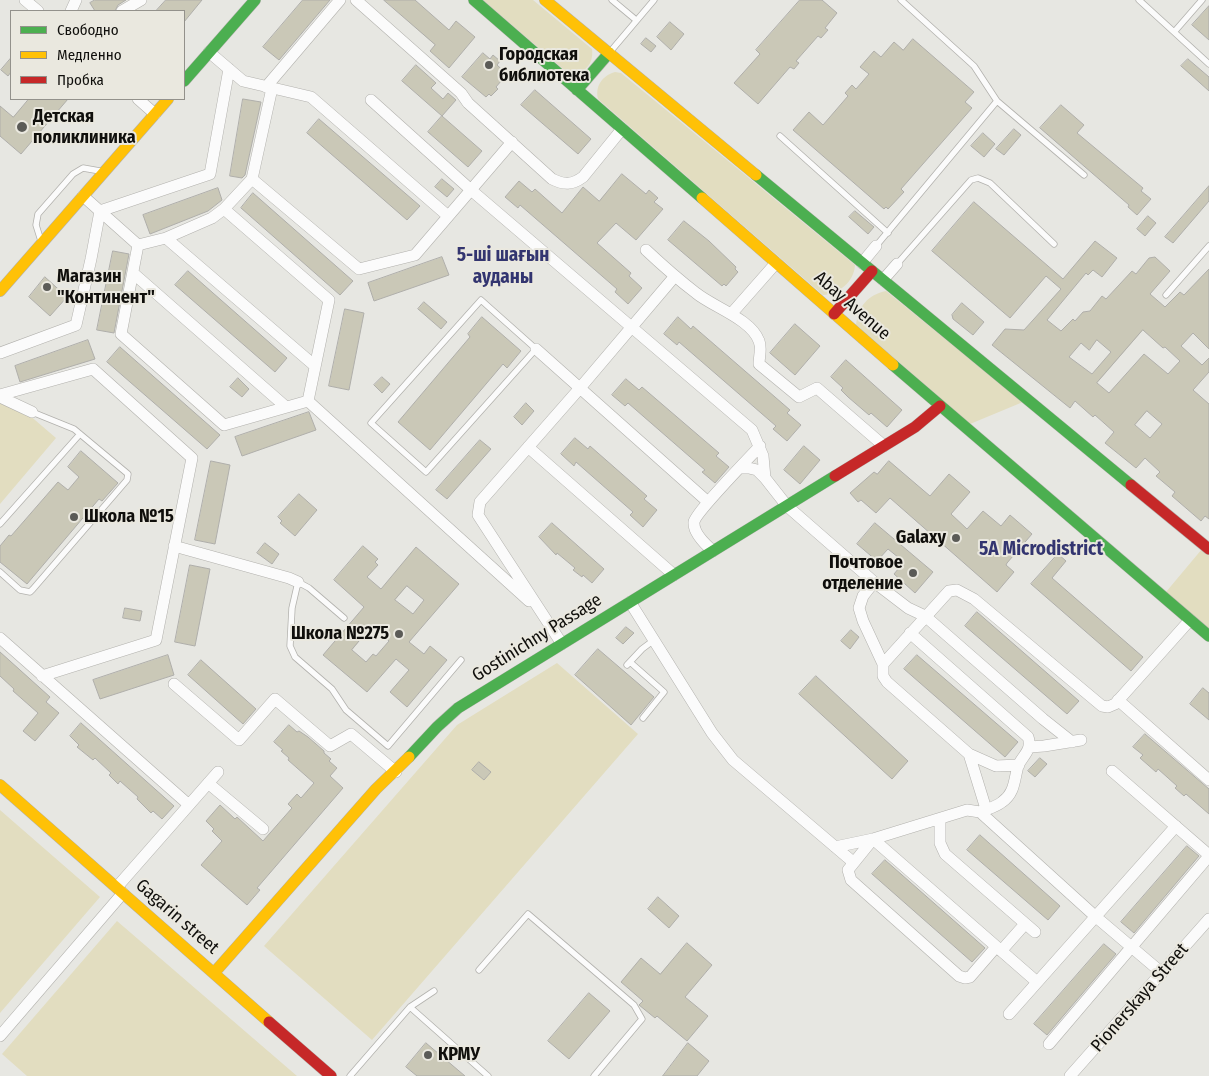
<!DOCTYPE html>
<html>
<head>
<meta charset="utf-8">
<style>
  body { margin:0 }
  #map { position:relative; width:1209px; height:1076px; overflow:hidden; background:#e7e7e2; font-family:"Fira Sans Condensed",sans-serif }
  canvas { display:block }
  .legend { position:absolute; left:10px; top:10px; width:175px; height:90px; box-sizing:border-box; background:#eae8df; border:1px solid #93918b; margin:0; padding:6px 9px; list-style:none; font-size:15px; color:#100f0c }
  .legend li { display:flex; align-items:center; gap:10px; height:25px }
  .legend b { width:25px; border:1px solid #93918b }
</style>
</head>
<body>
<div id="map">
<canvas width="1209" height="1076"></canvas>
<ul class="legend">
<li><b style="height:6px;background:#4caf50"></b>Свободно</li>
<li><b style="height:6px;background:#ffc107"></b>Медленно</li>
<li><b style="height:6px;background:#c62828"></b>Пробка</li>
</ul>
</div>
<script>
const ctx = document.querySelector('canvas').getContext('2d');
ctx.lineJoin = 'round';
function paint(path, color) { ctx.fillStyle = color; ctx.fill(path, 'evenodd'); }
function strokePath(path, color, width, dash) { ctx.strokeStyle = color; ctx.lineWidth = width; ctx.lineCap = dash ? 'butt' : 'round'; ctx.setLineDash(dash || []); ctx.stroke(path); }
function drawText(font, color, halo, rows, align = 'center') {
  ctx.font = font + ' "Fira Sans Condensed",sans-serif'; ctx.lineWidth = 4; ctx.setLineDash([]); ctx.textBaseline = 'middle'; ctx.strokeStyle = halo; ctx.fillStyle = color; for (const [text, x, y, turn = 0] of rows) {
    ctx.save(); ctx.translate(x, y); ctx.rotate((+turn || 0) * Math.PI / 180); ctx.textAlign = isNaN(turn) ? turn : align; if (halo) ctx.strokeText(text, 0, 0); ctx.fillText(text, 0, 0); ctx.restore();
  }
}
paint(new Path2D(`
  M483 0H533L592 49C594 65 584 74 569 74Z
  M615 72 621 73 855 265C854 282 839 294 823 295L598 99C595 86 602 76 615 72Z
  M886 291 1023 402 970 424 856 325C858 306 868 295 886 291Z
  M0 390 56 438 0 504Z
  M1202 549 1209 555V629L1166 592Z
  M557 663 638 734 372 1040 264 946 457 725Z
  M0 810 100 897 0 1013Z
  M117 921 297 1076H27L2 1054Z`), '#e2ddc0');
const building = new Path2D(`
  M95 0H126L118 5 115 11H95L90 3Z
  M166 0H202L184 22V11H156Z
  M303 0H330L279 60 263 47Z
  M384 0H415L449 30 456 21 475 37 449 68 430 51 435 45Z
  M800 0H822L837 13 825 28 828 30 821 38 818 36 796 61 799 63 794 69 790 67 758 104 734 83 760 54 756 50Z
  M1209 6V40L1192 25Z
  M670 22 684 34 671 50 657 37Z
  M646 38 656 46 651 52 641 44Z
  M913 39 974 92 965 102 972 108 901 189 904 192 888 209 886 207 884 209 793 130 809 112 823 125 848 96 845 93 852 85 856 89 869 74 860 67 874 51 881 57 894 42 903 50Z
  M483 53 490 59 493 55 500 61 497 65 507 74 496 87 498 89 491 96 489 94 486 97 462 77Z
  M11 58V72L8 76 1 70Z
  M1188 59 1209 77V91L1181 66Z
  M416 65 436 83 431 88 443 99 448 93 456 100 442 116 402 81Z
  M535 90 591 139 578 154 521 105Z
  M29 99H68L21 154 0 136V106L13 117Z
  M243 99 261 102 245 175 242 178 230 176Z
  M1061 105 1084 125 1077 133 1143 188 1141 191 1151 199 1137 215 1128 207 1129 205 1040 128Z
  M442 116 482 151 468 167 428 132Z
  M319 119 420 206 407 220 307 133Z
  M1014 129 1021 135 1004 155 996 149Z
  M983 133 995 144 984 157 971 146Z
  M622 174 646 194 649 190 658 198 654 202 663 209 636 240 616 223 597 243 631 273 629 276 642 288 628 304 615 292 617 289 520 205 518 208 505 197 519 181 532 192 535 189 562 213 583 187 599 201Z
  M442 179 454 189 447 197 435 187Z
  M1209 186V201L1173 243 1165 237Z
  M218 188 222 200 208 211 150 234 143 215Z
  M253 193 353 281 340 295 241 208Z
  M974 202 1063 279 1095 241 1117 258 1102 277 1093 270 1088 275 1086 273 1047 320 1061 331 1073 319 1075 321 1083 312 1090 311 1102 296 1106 299 1132 271 1136 274 1149 258 1155 257 1170 271 1150 294 1165 307 1180 292 1184 295 1209 269V349L1193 333 1181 346 1202 365 1209 358V372L1193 390 1209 404V519L1205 516 1201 521 1172 496 1175 492 1156 476 1160 472 1145 458 1136 468 1105 443 1114 432 1095 415 1093 417 1075 401 1070 408 992 345 1005 329 1024 330 1061 289 1046 276 1010 318 932 251ZM1143 330 1163 348 1165 347 1180 361 1168 374 1144 354 1109 393 1097 383ZM1097 340 1111 352 1092 374 1069 357 1081 343 1089 350ZM1147 411 1162 424 1150 438 1135 425Z
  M855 211 874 227 868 234 849 217Z
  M1148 216 1156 223 1145 236 1137 229Z
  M684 221 709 241 736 267 735 269 738 272 726 286 724 284 722 286 668 240Z
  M113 251 129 254 114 333 97 330Z
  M442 257 449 275 374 301 368 283Z
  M188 271 287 358 275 372 175 285Z
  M45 277 67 297 50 316 29 297Z
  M424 302 447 322 441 329 418 309Z
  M962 303 984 322 973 335 953 319 952 315Z
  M345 309 364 313 349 390 329 386Z
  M482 317 521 351 507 368 503 364 430 450 398 422 470 337 468 334Z
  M678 317 691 329 693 326 790 410 787 413 801 425 787 441 773 429 776 426 679 342 677 345 664 334Z
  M795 324 820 346 795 375 770 353Z
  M88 340 95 359 20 382 15 366Z
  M120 347 220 435 207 449 107 362Z
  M846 360 902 410 887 427 871 413 869 415 848 397 841 390 843 388 831 377Z
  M382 377 390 384 382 393 374 385Z
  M238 378 249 389 242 397 230 387Z
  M626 379 639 390 642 387 719 453 716 456 729 467 715 483 702 472 705 470 628 403 625 406 612 395Z
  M526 403 534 411 522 425 514 417Z
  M309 412 316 430 242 456 235 437Z
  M575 438 588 449 590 446 647 496 644 499 657 510 643 527 630 515 633 512 576 462 574 466 561 454Z
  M480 440 491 449 447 499 436 490Z
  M804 446 820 460 800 484 784 470Z
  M81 451 118 483 102 501 99 499 27 584 0 562V546L9 535 11 536 58 482 68 490 79 477 68 467Z
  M211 461 230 465 215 544 195 540Z
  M889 461 930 496 949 474 970 492 951 514 967 529 983 511 1001 526 1010 515 1032 534 1007 563 1006 565 1014 572 997 592 890 498 876 513 861 500 858 502 850 493 874 472 877 474Z
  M299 494 317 510 295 536 280 523 282 521 278 517Z
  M552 523 604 569 592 583 583 575 582 577 573 570 575 568 557 553 556 555 539 537Z
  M875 523 933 572 915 593 894 574 904 562 888 549 877 561 857 544Z
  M265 543 279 554 272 564 257 553Z
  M363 546 378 559 375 562 378 565 367 577 381 589 416 547 459 584 409 642 424 654 430 646 447 660 407 707 390 692 409 670 396 659 367 692 323 655 364 607 334 580ZM407 586 424 600 413 614 395 600ZM372 626 389 641 376 656 373 654 366 662 352 650Z
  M1058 554 1066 561 1052 578 1143 657 1131 671 1031 584Z
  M190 565 210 569 195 646 175 642Z
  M125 608 142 611 140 621 123 618Z
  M977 612 1079 701 1067 714 965 626Z
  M626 627 634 633 623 644 616 638Z
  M851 630 859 637 850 649 841 641Z
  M598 649 654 697 631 725 575 675Z
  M0 652 50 697 46 702 59 713 35 741 23 731 38 713 13 691 14 689 0 676Z
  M168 655 174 675 100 699 93 680Z
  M917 655 1018 742 1005 757 904 669Z
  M201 660 256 709 243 724 188 675Z
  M816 676 908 761 892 779 799 694Z
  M1203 688 1209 693V720L1190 704Z
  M81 723 174 806 162 819 153 811 151 813 137 799 138 797 120 781 118 784 109 775 111 773 95 758 93 760 77 747 79 745 70 736Z
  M289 725 297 732 299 731 308 737 324 751V753L331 759 329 761 337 768 330 776 343 788 257 888 260 890 247 905 201 865 222 841 212 831 214 829 206 821 220 805 235 819 237 817 263 841 292 808 288 804 297 794 301 798 314 783 288 760 289 758 281 751 283 750 274 742Z
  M1145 734 1209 789V814L1186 794 1184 796 1175 788 1177 786 1158 769 1156 772 1140 758 1143 755 1133 747Z
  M1040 758 1047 764 1035 777 1028 771Z
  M479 762 491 772 484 780 472 770Z
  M980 835 1060 906 1048 920 967 850Z
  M1187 846 1199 856 1134 933 1121 922Z
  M885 860 985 948 972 962 872 874Z
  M658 897 679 916 669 928 648 909Z
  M687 943 712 965 685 997 708 1016 687 1041 657 1016 655 1018 639 1005 643 1001 621 982 641 958 660 974Z
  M1104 944 1116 954 1047 1035 1034 1024Z
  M589 993 610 1011 569 1059 548 1041Z
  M426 1043 465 1076H417L406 1067Z
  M688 1043 709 1061 697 1076H663Z`);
paint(building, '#cac8b7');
strokePath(building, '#afaeaa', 1);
const lane = new Path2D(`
  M612 0 636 20
  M901 0 974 66 997 101 1084 175
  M1139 0 1209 64
  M1175 31 1202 0
  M610 52 654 0
  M780 136 888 233
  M41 241 36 225 38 214 73 174 83 168 100 171
  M876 246 997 101
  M897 264 971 180 978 178 990 183 1054 244
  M1166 295 1209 246
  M481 300 536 349 426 472 371 423Z
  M0 524 80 434
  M0 572 20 590 30 592 33 589 127 480 128 474 74 429 32 412
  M344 618 309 588 298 582 292 608 290 646 295 657 332 689 346 710 388 746 461 660
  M630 662 664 692 643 718
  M627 665 642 649 654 640
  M479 970 528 914 634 1005 642 1019 594 1076
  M410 1007 434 991
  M350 1076 410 1007 488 1076`);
const street = new Path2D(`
  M25 0 38 11
  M356 0 461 93 468 103 552 179C564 185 572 185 583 177L622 129
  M71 11 76 0
  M122 11 141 0
  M209 52 243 81 311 97 448 216
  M266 87 340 0
  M138 99 155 114
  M371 100 471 190 752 430 763 456 765 478
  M252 179 359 269 415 255 512 142
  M83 196 138 245
  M224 209 329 300 308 401
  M100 211 210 174 229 69
  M166 238 315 366
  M138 245 121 334 224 425 308 401
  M138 245 166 238 212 218 224 209 252 179 272 88
  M646 250C662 265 679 280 696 293 713 307 751 319 759 341 762 348 759 357 759 364L799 397 817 388 884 446
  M862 263 876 246
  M133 273 286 407
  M883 280 897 264
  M732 313 776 263
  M536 349 708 502
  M0 353 76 325 91 259 100 211
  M0 395 93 369 192 458 156 640 42 676
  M0 397 32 412
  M308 401 529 601
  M528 447 674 575
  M740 468H749L757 470 765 478 787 506 874 582 908 608 925 616 1043 719 1072 742
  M174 546 289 578 298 582
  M713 551C706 545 693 533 694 522 696 512 749 458 760 446
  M874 582 863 596 859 608 863 621 883 664
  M630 602 712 733 733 760 853 862
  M910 633 1028 737C1033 750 1022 756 1018 766 1014 780 1015 793 1002 802 996 807 987 809 980 812
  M0 638 189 805
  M562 644 478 515 480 502 580 388 675 276
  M174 684 239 740 275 699 330 746 351 734 396 772
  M1118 700 1209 780
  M1030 747 1044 746 1081 740
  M969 754 986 809
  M1019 765 996 766 969 754 887 682 883 676V664L949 591 957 590 974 599 1102 706 1108 707 1115 704 1190 620
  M1112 771 1209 855
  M208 783 263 829
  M940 819V843L945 854 1035 932
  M835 847 873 839 967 810 980 812 1096 917 1162 973
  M117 887 218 772
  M996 947 970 977 965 978 959 976 851 880 848 870 873 839 1037 982
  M1001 951 1025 924
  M1009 1014 1176 826
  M0 1036 123 893
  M1049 1044 1209 856
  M1070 1076 1209 919`);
const fast = new Path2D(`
  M474 0 702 198
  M184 81 255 0
  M577 90 609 53
  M756 175 1131 485
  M893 365 1209 636
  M409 757 437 727 458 708 835 476`);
const slow = new Path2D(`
  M545 0 756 175
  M702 198 893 365
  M0 291 168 99
  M0 785 269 1022
  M214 973 376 789 409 757`);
const jam = new Path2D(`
  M834 314 872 271
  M835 476 915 427 940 406
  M1131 485 1209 549
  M269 1022 331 1076`);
strokePath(lane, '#b2b1ad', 7);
strokePath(street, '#b2b1ad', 12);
strokePath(fast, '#b2b1ad', 12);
strokePath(slow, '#b2b1ad', 12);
strokePath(jam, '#b2b1ad', 12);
strokePath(lane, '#fbfbfb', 5.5);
strokePath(street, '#fbfbfb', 11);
strokePath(fast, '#4caf50', 11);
strokePath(slow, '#ffc107', 11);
strokePath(jam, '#c62828', 11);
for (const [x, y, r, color] of [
  [489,65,5,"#5b5b57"],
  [22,127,6,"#5b5b57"],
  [47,287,5,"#5b5b57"],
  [74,517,5,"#5b5b57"],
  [956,538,5,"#5b5b57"],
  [913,573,5,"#5b5b57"],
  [399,634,5,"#5b5b57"],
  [428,1055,5,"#5b5b57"]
]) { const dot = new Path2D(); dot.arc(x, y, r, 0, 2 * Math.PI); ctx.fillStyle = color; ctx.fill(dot); strokePath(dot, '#eae8df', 2); }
drawText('bold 18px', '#100f0c', '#eae8df', [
  ["Городская",499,55],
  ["библиотека",499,76],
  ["Детская",33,117],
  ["поликлиника",33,138],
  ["Магазин",57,277],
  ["\"Континент\"",57,298],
  ["Школа №15",84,517],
  ["Galaxy",946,538,"right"],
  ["Почтовое",903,563,"right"],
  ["отделение",903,584,"right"],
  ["Школа №275",389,634,"right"],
  ["КРМУ",438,1055]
], 'left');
drawText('18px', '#100f0c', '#eae8df', [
  ["Abay Avenue",852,306,41],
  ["Gostinichny Passage",537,638,-32],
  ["Gagarin street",177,917,41],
  ["Pionerskaya Street",1140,998,-49]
]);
drawText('bold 19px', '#333570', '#eae8df', [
  ["5-ші шағын",503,256],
  ["ауданы",503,278],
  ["5A Microdistrict",1041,550]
]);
</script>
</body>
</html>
